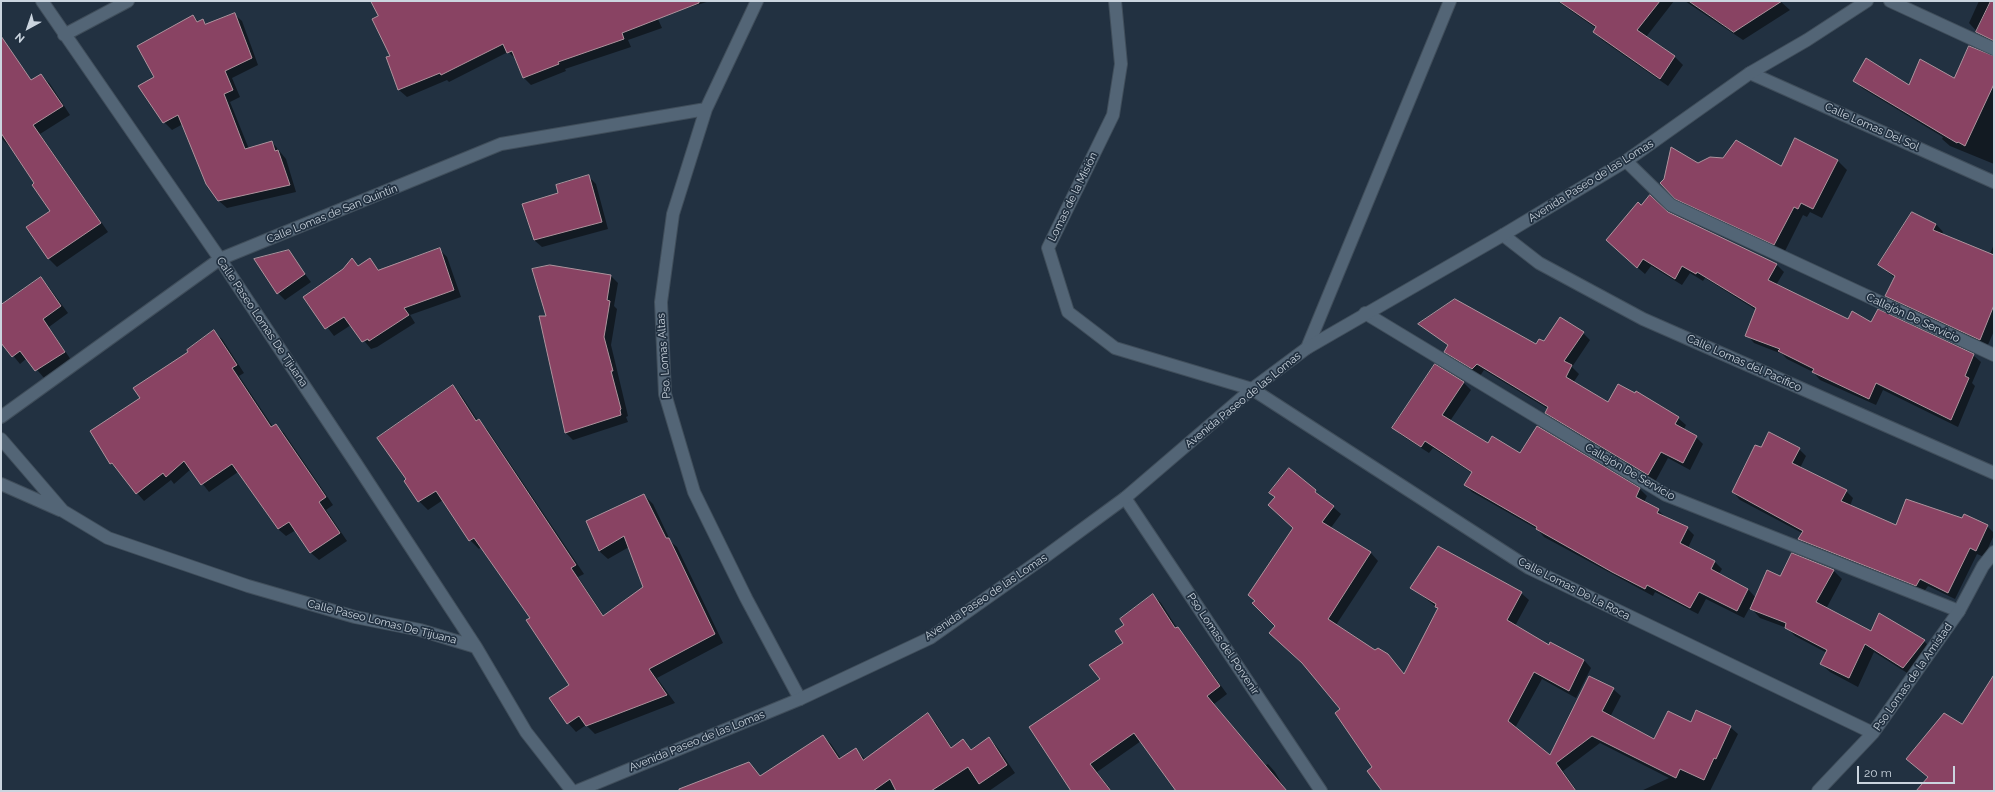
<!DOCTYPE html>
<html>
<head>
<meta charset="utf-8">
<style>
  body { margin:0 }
  #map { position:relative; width:1995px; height:792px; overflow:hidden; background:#223141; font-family:Raleway,sans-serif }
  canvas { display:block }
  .frame { position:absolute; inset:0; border:2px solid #cbd5df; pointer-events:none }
  .north { position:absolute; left:8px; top:8px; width:40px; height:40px; -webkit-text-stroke:3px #223141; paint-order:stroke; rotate:220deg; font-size:11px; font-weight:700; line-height:16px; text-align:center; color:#cbd5df }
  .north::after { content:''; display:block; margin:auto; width:14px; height:18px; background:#cbd5df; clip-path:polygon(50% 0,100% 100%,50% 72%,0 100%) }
  .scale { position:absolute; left:1857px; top:766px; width:98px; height:18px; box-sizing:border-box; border:2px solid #cbd5df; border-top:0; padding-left:5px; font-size:12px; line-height:14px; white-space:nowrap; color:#cbd5df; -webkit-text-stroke:3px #223141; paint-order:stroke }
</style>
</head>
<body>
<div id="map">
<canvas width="1995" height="792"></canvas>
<div class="frame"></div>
<div class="north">N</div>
<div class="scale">20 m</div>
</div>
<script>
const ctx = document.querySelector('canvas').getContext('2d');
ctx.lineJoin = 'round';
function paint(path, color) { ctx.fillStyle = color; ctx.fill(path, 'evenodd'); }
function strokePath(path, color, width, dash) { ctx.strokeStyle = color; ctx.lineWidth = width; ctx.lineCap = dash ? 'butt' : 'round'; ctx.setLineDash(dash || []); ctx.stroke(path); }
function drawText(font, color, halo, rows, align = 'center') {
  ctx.font = font + ' Raleway,sans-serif'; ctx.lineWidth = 3.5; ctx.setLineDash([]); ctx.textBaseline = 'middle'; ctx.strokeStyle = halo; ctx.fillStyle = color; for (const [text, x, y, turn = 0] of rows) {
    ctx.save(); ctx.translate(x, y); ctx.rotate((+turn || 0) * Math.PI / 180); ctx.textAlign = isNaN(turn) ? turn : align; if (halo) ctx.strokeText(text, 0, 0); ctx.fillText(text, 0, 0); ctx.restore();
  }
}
paint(new Path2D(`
  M372 1H710L657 17 662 28 628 40 631 47 565 69 566 71 531 85 524 78 516 59 508 52 449 82 447 80 407 97 399 90 387 58 391 56 379 16Z
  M1557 1H1674L1646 37 1675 57 1683 65 1668 86 1602 40 1594 32 1597 29Z
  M1685 1H1780L1790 10 1743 40Z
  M1979 1H1994V45L1985 40 1969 23Z
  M234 14 242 21 258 65 232 78 240 97 230 102 249 149 272 142 286 159 296 192 227 208 219 201 183 124 172 130 164 122 156 78 193 16 199 22 203 20 207 25Z
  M1994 57V164L1950 146 1942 139 1943 137 1862 88 1854 80 1909 86 1954 79Z
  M41 75 50 84 70 115 40 134 108 232 57 267 48 258 51 211 13 150 1 138V100Z
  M1838 161 1847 170 1822 218 1810 212 1807 217 1803 215 1784 253 1686 208 1661 183 1698 164 1782 167Z
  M588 176 596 184 608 229 542 247 534 240 560 193Z
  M1642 207 1667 213 1776 264 1784 272 1776 285 1849 320 1871 323 1973 355 1981 362 1972 383 1975 386 1958 427 1883 390 1876 405 1820 380 1813 372 1787 359 1782 354 1754 343 1747 335 1756 310 1705 278 1703 281 1690 273 1682 285 1651 266 1645 274 1614 247Z
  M1936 224 1943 232 1942 235 1990 254 1994 244V331L1987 347 1893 303 1886 296 1895 278 1879 265Z
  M439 249 447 257 461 297 410 315 415 323 377 347 371 349 351 325 334 336 304 297 343 270 352 259 360 267 370 260 379 270Z
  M288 252 311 282 285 300 278 293Z
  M611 276 618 283 614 306 617 309 611 345 628 416 626 417 628 422 573 440 566 433 547 317Z
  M41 278 48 286 68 313 49 327 71 360 44 378 27 358 20 364 1 341V306Z
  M1419 324 1536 346 1583 333 1590 340 1572 367 1579 374 1573 383 1608 404 1678 418 1686 425 1684 429 1696 437 1703 444 1690 470 1668 458 1655 482 1553 420 1546 413 1548 409 1484 370 1480 376 1452 359 1445 352 1449 346Z
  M214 332 222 339 244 373 239 376 273 427 276 425 284 433 333 505 326 510 347 541 319 560 311 553 296 530 286 536 278 529 238 472 209 492 191 469 174 484 171 480 144 501 111 463 141 398 189 352Z
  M1463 382 1471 390 1450 421 1488 444 1520 455 1537 427 1640 489 1647 496 1644 502 1658 510 1666 518 1687 528 1694 535 1688 548 1714 561 1722 569 1719 574 1748 589 1756 598 1781 578 1833 570 1842 579 1826 609 1871 632 1924 641 1933 650 1912 676 1874 652 1858 687 1830 672 1821 664 1827 653 1795 636 1787 628 1760 618 1750 607 1744 618 1706 599 1698 614 1655 592 1653 596 1544 537 1537 529 1472 492 1465 485 1472 473 1433 448 1429 453 1401 435 1394 428Z
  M453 386 461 395 478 421 487 429 584 574 578 577 604 616 644 587 629 547 608 559 599 551 587 522 644 495 653 504 671 542 677 547 723 643 657 678 675 703 595 734 586 725 576 732 568 723 570 685 531 618 481 547 479 549 470 540 443 500 428 510 419 501 405 481Z
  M1761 448 1799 449 1806 456 1800 468 1846 491 1853 498 1850 506 1896 526 1963 520 1987 526 1994 533V535L1984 557 1977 554 1955 599 1928 586 1923 593 1807 546 1800 539 1802 533 1740 500 1733 492Z
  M1315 491 1341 514 1330 529 1371 553 1378 561 1336 625 1375 651 1387 655 1405 675 1439 609 1412 588 1521 593 1529 600 1515 626 1549 646 1584 660 1591 668 1576 698 1542 679 1515 728 1551 756 1613 689 1621 696 1610 717 1655 741 1692 723 1730 727 1738 734 1710 791H1641L1669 778 1600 743 1563 771 1577 791H1384L1373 767 1341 709 1256 601 1294 529 1276 498 1270 493Z
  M1153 595 1161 603 1177 628 1185 636 1227 694 1214 704 1266 765 1268 764 1275 772 1286 791H1177L1141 741 1097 772 1112 791H1078L1101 679 1125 643V625Z
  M928 715 936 723 952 748 963 741 972 750 989 738 997 747 1015 773 989 791H678L749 763 761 777 823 736 831 744 841 759 856 749 865 759Z`), '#0007');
const building = new Path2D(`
  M371 1H699V3L622 33 624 39 558 62 559 64 523 78 512 51 507 53 503 44 441 75 440 73 398 90 386 57 390 56 372 19 378 16Z
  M1559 1H1660L1637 30 1675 56 1660 79 1593 32 1596 27Z
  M1689 1H1782L1734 32Z
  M1991 1H1994V41L1976 32Z
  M235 13 252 58 225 71 233 90 224 94 245 149 272 141 275 151 278 150 290 185 218 201 206 184 178 115 163 123 138 86 154 77 137 46 193 15 197 22 203 19 205 24Z
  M1 36 31 80 41 74 63 106 33 125 101 223 48 259 26 227 50 211 32 185 34 183 1 133Z
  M1969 46 1994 56V84L1965 146 1958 142 1957 143 1853 81 1866 58 1909 85 1920 59 1954 78Z
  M1795 138 1838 160 1813 209 1801 203 1798 209 1794 207 1774 245 1675 199 1660 183 1664 179 1671 147 1698 163 1710 157 1723 158 1736 140 1781 166Z
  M589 175 602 222 534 240 522 204 558 193 556 185Z
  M1650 195 1668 212 1777 264 1768 280 1848 319 1852 311 1871 322 1878 309 1974 354 1965 376 1969 378 1951 420 1876 383 1869 399 1812 372 1814 369 1778 351 1780 349 1745 336 1756 308 1697 272 1696 274 1682 266 1675 279 1643 259 1637 268 1606 240 1638 202 1641 205Z
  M1912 212 1936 224 1933 230 1994 255V305L1980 340 1885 296 1895 276 1878 265Z
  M440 248 454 290 404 308 409 315 369 341 368 339 362 342 344 317 325 329 303 297 343 269 352 258 358 266 370 258 378 270Z
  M289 250 305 274 277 294 254 259Z
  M550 265 611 275 607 300 610 301 604 337 613 371H611L621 409 620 410 621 415 565 433 539 316H546L532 269Z
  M41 277 61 306 43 319 65 352 35 371 20 351 12 357 1 343V305Z
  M1455 299 1536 344 1539 339 1544 341 1560 317 1584 332 1564 361 1572 365 1566 377 1608 402 1618 384 1635 393 1636 391 1679 417 1675 424 1697 436 1683 463 1661 452 1648 475 1545 413 1548 407 1477 364 1472 369 1444 352 1448 345 1418 324Z
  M214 330 237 365 232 368 271 427 276 424 326 497 319 502 340 533 310 553 289 522 278 529 232 464 201 485 184 461 166 477 163 473 136 494 112 463 110 464 90 431 140 398 133 388 188 352 187 350Z
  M1435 364 1464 382 1442 415 1488 443 1492 436 1520 453 1537 426 1640 488 1636 497 1659 509 1657 513 1688 527 1680 543 1715 561 1711 569 1748 589 1737 611 1699 592 1690 608 1647 585 1645 589 1612 572 1536 529 1537 527 1464 485 1472 472 1425 441 1421 447 1392 428Z
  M453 385 476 421 479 419 576 565 571 568 603 616 643 587 624 536 599 551 586 521 644 494 666 538H669L715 634 649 669 667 695 586 726 579 716 567 724 549 698 569 685 526 620 530 618 474 538 469 541 436 491 418 502 404 481 406 479 377 438Z
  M1769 432 1800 448 1792 463 1847 490 1841 501 1896 525 1906 499 1962 518 1964 514 1988 525 1976 551 1970 548 1948 593 1920 579 1916 586 1798 539 1803 531 1732 492 1755 445 1761 447Z
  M1289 468 1316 490 1315 492 1334 506 1322 522 1371 552 1328 619 1375 650 1378 648 1388 654 1404 674 1438 608 1435 607 1436 604 1410 588 1438 546 1522 592 1507 620 1549 645 1550 642 1584 660 1569 691 1534 672 1508 721 1550 755 1589 676 1614 688 1602 711 1654 739 1668 711 1691 722 1696 710 1731 726 1716 759 1714 758 1704 780 1680 769 1676 778 1592 736 1556 763 1576 791H1382L1367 771 1372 767 1335 713 1340 709 1302 663 1269 633 1275 626 1252 603 1255 601 1248 595 1293 528 1268 505 1275 497 1269 493Z
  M1792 553 1834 570 1816 602 1871 631 1879 613 1925 640 1903 668 1865 644 1849 678 1820 664 1827 650 1785 628 1786 623 1750 609 1767 570 1780 576Z
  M1153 594 1175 628 1178 627 1220 686 1207 696 1287 791H1176L1134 733 1090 764 1111 791H1071L1029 727 1100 679 1089 665 1123 643 1115 631 1124 625 1120 619Z
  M1994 675V791H1916L1928 777 1906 759 1944 713 1962 724Z
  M928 713 951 748 963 739 971 750 989 737 1007 765 979 784 968 767 931 791H896L890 779 873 791H679V789L749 762 760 776 823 735 839 759 856 748 863 760Z`);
paint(building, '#894363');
strokePath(building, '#ae939d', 1);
const lane = new Path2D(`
  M1890 1 1994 49
  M1626 161 1671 205 1994 355
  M1365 313 1666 495 1959 611`);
const street = new Path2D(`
  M42 1 220 259 355 462 476 647 526 732 572 791
  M757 1 706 109 673 214 661 302 665 394 694 492 746 598 800 699
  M1115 1 1121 64 1113 115 1048 248 1068 312 1115 348 1252 389 1529 568 1873 733
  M64 35 128 1
  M1750 73 1994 182
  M1503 235 1539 263 1643 319 1994 473
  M1307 348 1450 1
  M1 417 220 259 501 144 706 109
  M1 439 63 511 108 538 248 586 355 617 420 630 476 647
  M1 484 60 510
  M1125 498 1321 791
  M1818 791 1873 733 1959 611 1983 566 1994 552`);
const secondary = new Path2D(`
  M577 791 800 699 930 638 1046 556 1125 498 1252 389 1307 348 1503 235 1626 161 1750 73 1807 40 1867 1`);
strokePath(lane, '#404e5b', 14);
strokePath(street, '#404e5b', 14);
strokePath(secondary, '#404e5b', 14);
strokePath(lane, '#536576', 12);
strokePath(street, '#536576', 12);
strokePath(secondary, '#536576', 12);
drawText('11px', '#cbd5df', '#223141', [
  ["Calle Lomas Del Sol",1872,127,24],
  ["Avenida Paseo de las Lomas",1591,181,-32],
  ["Lomas de la Misión",1073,197,-64],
  ["Calle Lomas de San Quintín",332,214,-22],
  ["Callejón De Servicio",1913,318,25],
  ["Calle Paseo Lomas De Tijuana",262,322,56],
  ["Pso. Lomas Altas",664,356,-94],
  ["Calle Lomas del Pacífico",1744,363,24],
  ["Avenida Paseo de las Lomas",1243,400,-39],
  ["Callejón De Servicio",1630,472,30],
  ["Calle Lomas De La Roca",1574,589,27],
  ["Avenida Paseo de las Lomas",986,597,-34],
  ["Calle Paseo Lomas De Tijuana",382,622,14],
  ["Pso Lomas del Porvenir",1223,644,56],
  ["Pso Lomas de la Amistad",1913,677,-55],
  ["Avenida Paseo de las Lomas",697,741,-22]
]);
</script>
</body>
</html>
